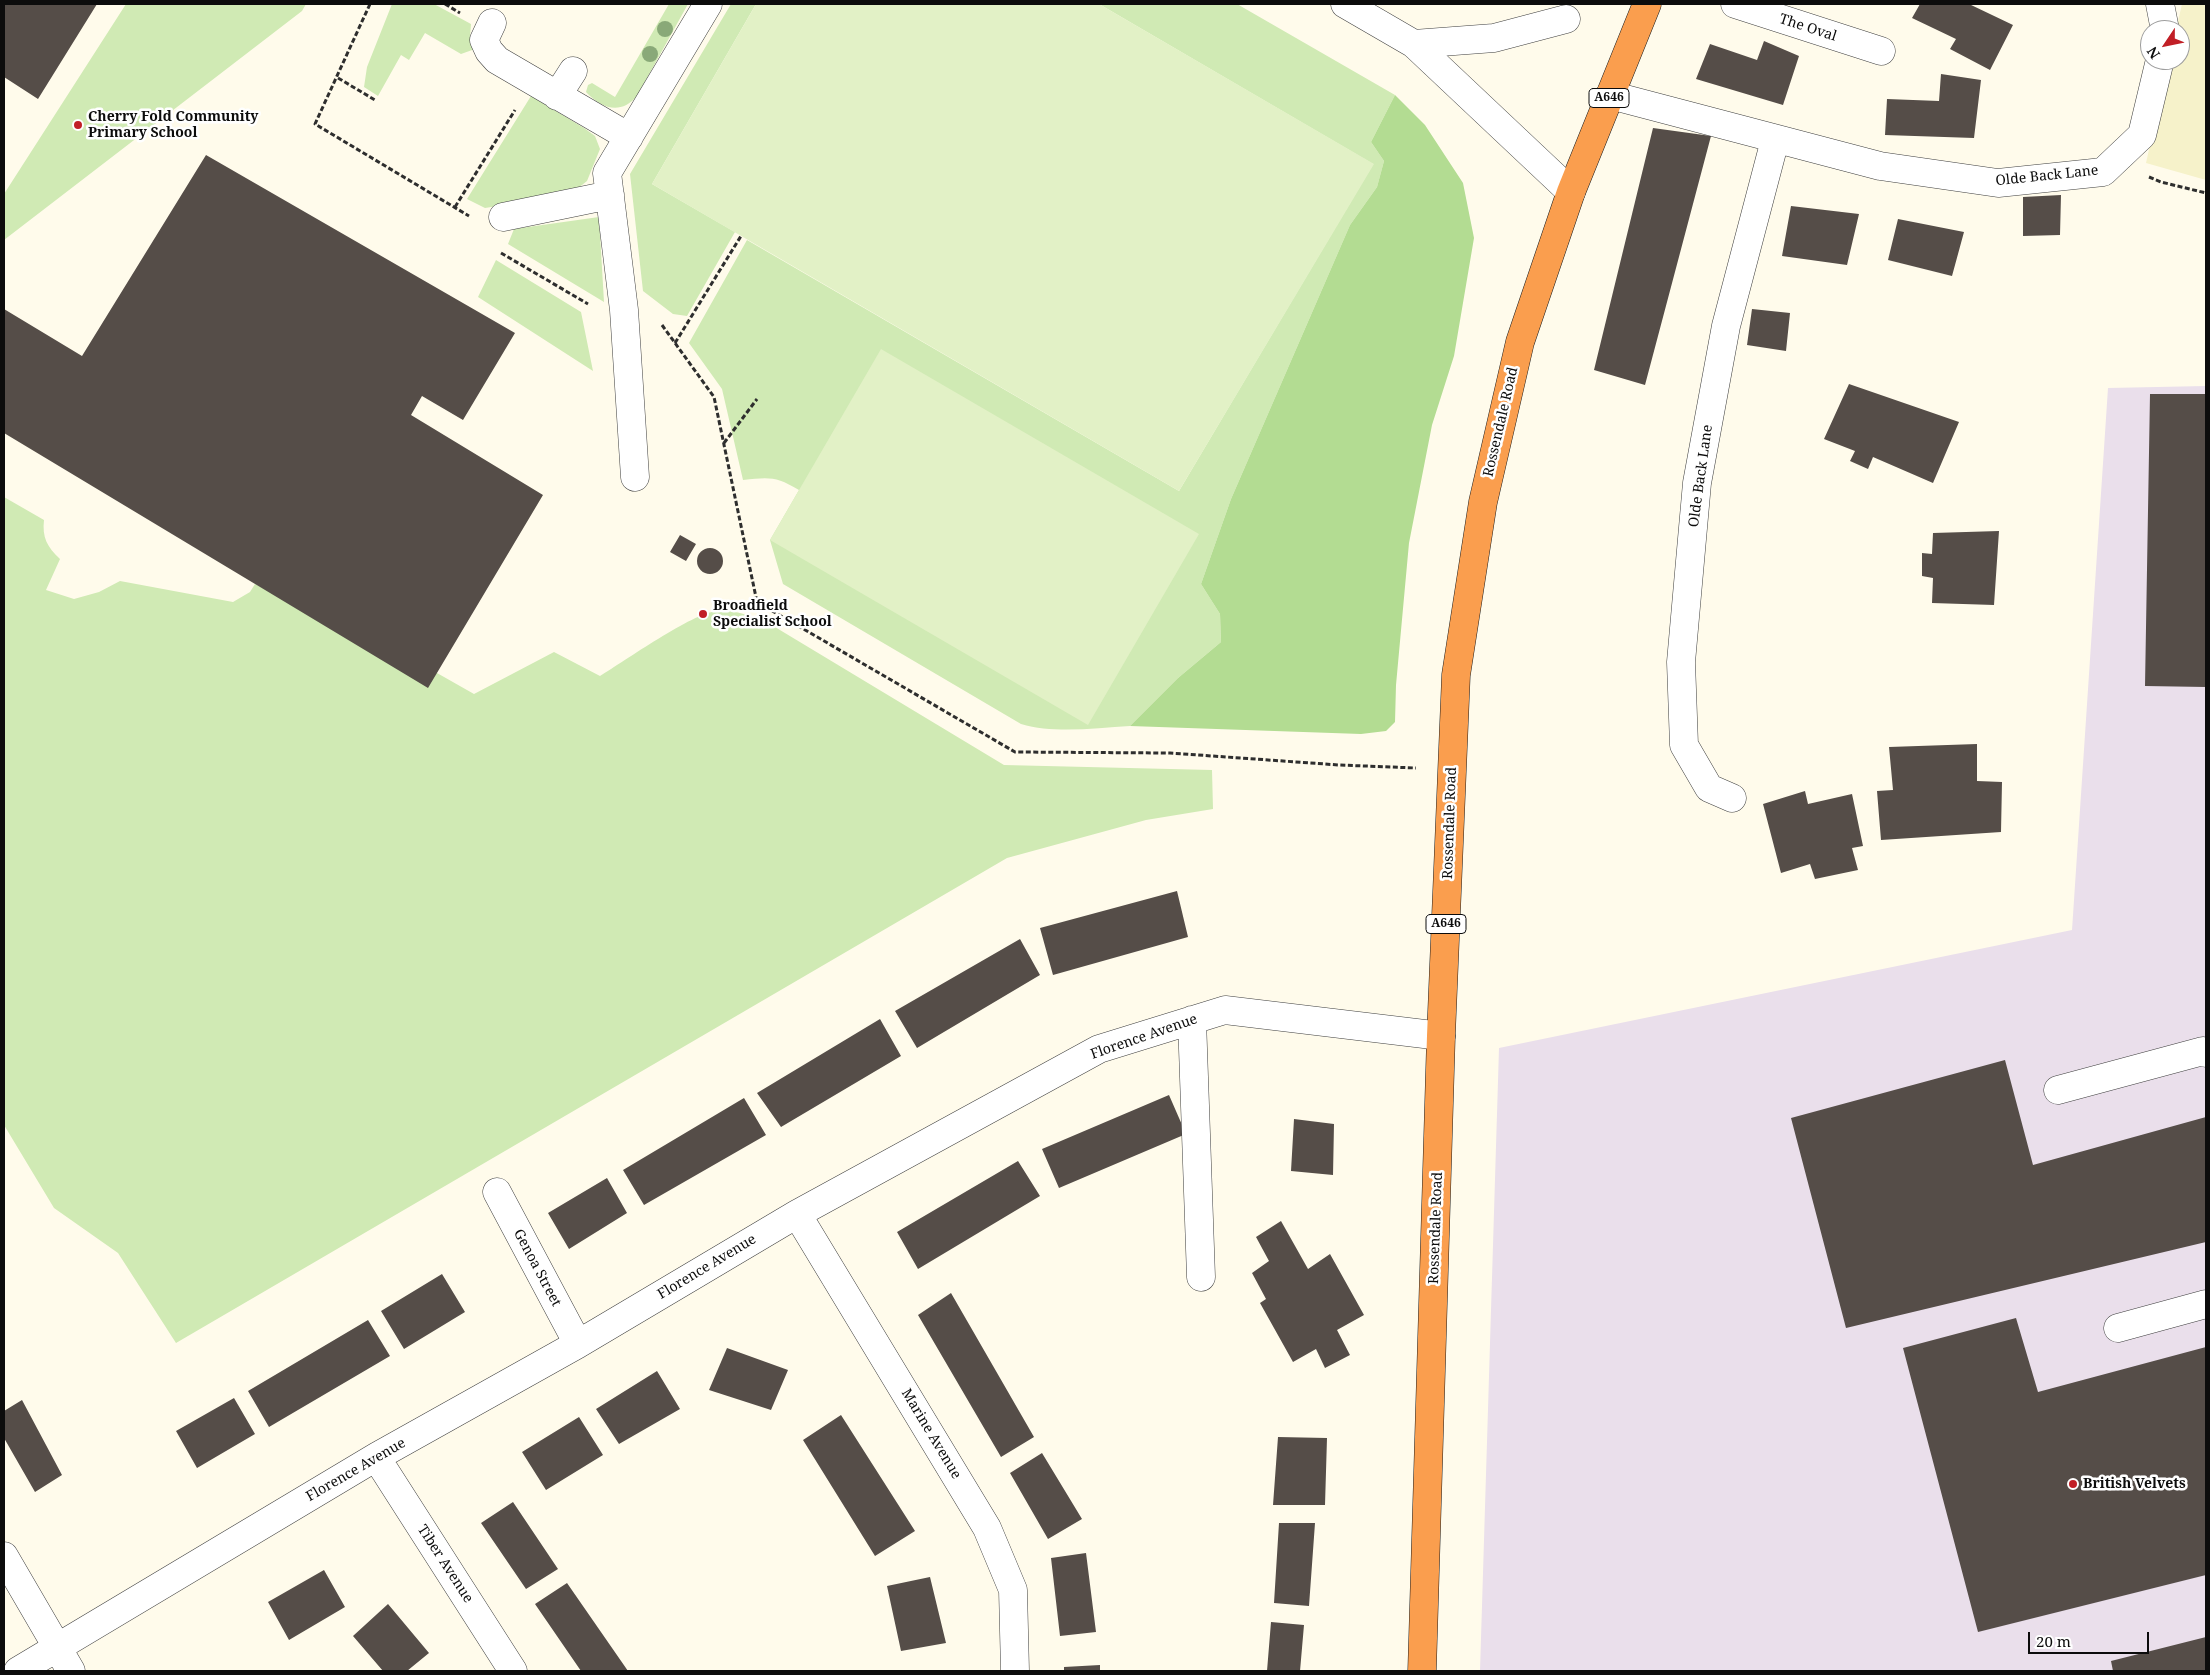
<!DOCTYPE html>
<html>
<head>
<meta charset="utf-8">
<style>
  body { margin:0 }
  #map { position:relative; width:2210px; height:1675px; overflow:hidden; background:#fffbeb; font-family:"Noto Serif",serif }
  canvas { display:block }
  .frame { position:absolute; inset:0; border:5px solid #0c0c0c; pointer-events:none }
  .north { position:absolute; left:2140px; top:20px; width:50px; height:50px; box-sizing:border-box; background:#fff; border:1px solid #9e9e9e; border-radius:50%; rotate:236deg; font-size:14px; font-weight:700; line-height:20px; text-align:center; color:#0c0c0c }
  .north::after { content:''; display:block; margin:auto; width:18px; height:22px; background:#c11f26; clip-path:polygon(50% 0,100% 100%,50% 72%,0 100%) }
  .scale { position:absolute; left:2028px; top:1632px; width:121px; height:22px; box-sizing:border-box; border:2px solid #0c0c0c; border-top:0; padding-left:6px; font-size:15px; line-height:18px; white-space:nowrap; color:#0c0c0c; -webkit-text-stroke:4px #fff; paint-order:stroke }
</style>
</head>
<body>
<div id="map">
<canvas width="2210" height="1675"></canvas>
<div class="frame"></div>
<div class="north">N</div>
<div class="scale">20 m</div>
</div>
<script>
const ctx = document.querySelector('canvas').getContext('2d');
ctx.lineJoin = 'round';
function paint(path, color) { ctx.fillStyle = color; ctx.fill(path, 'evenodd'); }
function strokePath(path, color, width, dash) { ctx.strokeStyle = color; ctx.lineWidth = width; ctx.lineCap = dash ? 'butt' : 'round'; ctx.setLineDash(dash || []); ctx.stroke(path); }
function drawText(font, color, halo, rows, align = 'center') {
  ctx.font = font + ' "Noto Serif",serif'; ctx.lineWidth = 5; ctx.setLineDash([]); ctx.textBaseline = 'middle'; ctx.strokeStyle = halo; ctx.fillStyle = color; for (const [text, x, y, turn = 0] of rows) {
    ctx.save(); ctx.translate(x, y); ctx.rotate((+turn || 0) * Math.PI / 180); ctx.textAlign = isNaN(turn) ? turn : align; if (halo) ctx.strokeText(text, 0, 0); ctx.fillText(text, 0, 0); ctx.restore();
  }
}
paint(new Path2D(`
  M2206 386V1671H1480L1499 1048 2072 930 2108 388Z`), '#eadfeb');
paint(new Path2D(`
  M2182 4H2206V180L2146 163 2169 60H2180V30H2176Z`), '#f6f2ca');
paint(new Path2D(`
  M126 4H306L302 11 4 240V194Z
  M392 4H434L471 24 470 37 475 49 461 54 425 33 409 60 401 55 378 96 364 87 367 67Z
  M669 4H688L637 96C621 115 602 109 586 92L588 85 592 83 615 97Z
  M731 4H756L652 184 735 232 687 316 673 314 643 291 630 174Z
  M1099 4H1237L1395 95 1371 142 1384 161 1377 187 1350 225 1231 499 1201 584 1220 614 1221 642 1178 678 1130 726C1095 728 1055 734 1021 724L783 584 770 540 799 490C776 476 769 477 743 480L722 389 689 343 747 240 1179 491 1373 164Z
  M531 96 584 128 595 136 600 149 587 181 577 189 562 196 485 208 467 199Z
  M599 217 604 302 508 244 514 229Z
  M496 260 581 312 593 371 478 297Z
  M4 497 44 520C42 537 47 547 60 559L46 590 74 599 99 592 120 581 233 602 250 592 255 584 437 673 474 694 554 652 600 676C625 661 692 613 717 611 733 609 750 616 765 621L1004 765 1212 770 1213 809 1146 820 1007 858 176 1343 118 1253 54 1208 4 1125Z`), '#d0eab4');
paint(new Path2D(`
  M1395 95 1425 125 1463 183 1474 238 1454 356 1432 425 1409 543 1396 685 1395 722 1386 731 1361 734 1130 726 1178 678 1221 642 1220 614 1201 584 1231 499 1350 225 1377 187 1384 161 1371 142Z`), '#b3dc92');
paint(new Path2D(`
  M756 4H1099L1374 164 1179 491 652 184Z
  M881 349 1199 534 1088 725 770 540Z`), '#e2f1c6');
paint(new Path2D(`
  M4 4H97L38 99 4 77Z
  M1920 4H1969L2013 25 1990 70 1950 49 1956 39 1912 18Z
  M1764 41 1799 56 1783 105 1696 79 1710 44 1757 60Z
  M1941 74 1981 80 1974 138 1885 135 1887 99 1939 101Z
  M1653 128 1711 136 1645 385 1594 370Z
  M206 155 515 333 463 420 422 396 411 415 543 495 428 688 4 433V309L82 356Z
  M2061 195 2060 235 2023 236V197Z
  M1791 206 1859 214 1847 265 1782 256Z
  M1898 219 1964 232 1952 276 1888 260Z
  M1752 309 1790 313 1786 351 1747 345Z
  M1849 384 1959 422 1933 483 1873 457 1868 469 1850 461 1855 451 1824 439Z
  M2150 394H2206V687L2145 686Z
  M1999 531 1994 605 1932 603 1933 578 1922 576V553L1932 554 1933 533Z
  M680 535 696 544 686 561 670 552Z
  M697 561a13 13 0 1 1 26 0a13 13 0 1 1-26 0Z
  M1977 744V781L2002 782 2001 832 1881 840 1877 791 1893 790 1889 747Z
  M1805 791 1808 804 1852 794 1863 846 1852 848 1858 870 1815 879 1810 864 1781 873 1763 804Z
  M1177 891 1188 937 1053 975 1040 928Z
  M1020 939 1040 975 917 1048 895 1011Z
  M880 1019 901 1056 781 1127 757 1093Z
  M2005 1060 2033 1165 2206 1117V1242L1846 1328 1791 1118Z
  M1169 1095 1186 1134 1059 1188 1042 1149Z
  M744 1098 766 1135 644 1205 623 1170Z
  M1294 1119 1334 1124 1333 1175 1291 1171Z
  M1018 1161 1040 1196 918 1269 897 1232Z
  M607 1178 627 1213 569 1249 548 1213Z
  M1281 1221 1308 1269 1330 1254 1364 1315 1337 1330 1350 1355 1325 1368 1316 1349 1293 1362 1260 1303 1266 1299 1252 1273 1269 1261 1256 1237Z
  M442 1274 465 1312 404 1349 381 1311Z
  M951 1293 1034 1437 1001 1457 918 1315Z
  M2016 1318 2038 1392 2206 1347V1575L1978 1632 1903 1348Z
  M368 1320 390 1356 269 1427 248 1391Z
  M727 1348 788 1370 771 1410 709 1390Z
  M657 1371 680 1409 619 1444 596 1409Z
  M234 1398 255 1434 197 1468 176 1431Z
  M22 1400 62 1475 35 1492 4 1438V1411Z
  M841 1415 915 1531 875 1556 803 1440Z
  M579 1417 603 1455 546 1490 522 1452Z
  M1278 1437 1327 1438 1325 1505H1273Z
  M1042 1453 1082 1519 1048 1539 1010 1473Z
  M513 1502 558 1569 526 1589 481 1523Z
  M1279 1523H1315L1309 1606 1274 1603Z
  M1086 1553 1096 1632 1060 1636 1051 1558Z
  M324 1570 345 1607 289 1640 268 1602Z
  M930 1577 946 1643 901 1651 887 1586Z
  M567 1583 628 1671H581L535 1604Z
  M388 1604 429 1653 407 1671H383L353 1636Z
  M1271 1622 1304 1625 1300 1671H1267Z
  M2206 1637V1671H2113L2111 1661Z
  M1100 1665V1671H1064V1667Z`), '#554d48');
const minor = new Path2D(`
  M1345 4 1414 44 1571 192
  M1735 4 1881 51
  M2160 4 2165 30
  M492 23 484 40 489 51 497 60 629 137
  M1414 44 1494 38 1566 19
  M1610 95 1880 166 1998 183 2103 172 2142 135 2160 60
  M557 96 573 71
  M503 217 610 195
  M635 477 624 310 607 173 708 4
  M1732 798 1709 788 1684 745 1681 662 1697 483 1726 326 1775 140
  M1192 1020 1201 1277
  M2058 1090 2203 1051 2206 1053
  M497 1192 578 1344
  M797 1214 987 1528 1013 1590 1015 1671
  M2118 1328 2206 1304
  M376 1457 513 1671
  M4 1556 71 1671
  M18 1671 376 1457 578 1344 797 1214 1099 1049 1225 1010 1441 1036`);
const highway = new Path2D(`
  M1422 1671 1441 1036 1456 675 1483 502 1520 342 1571 192 1647 4`);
strokePath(minor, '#3f3f3f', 29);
strokePath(highway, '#1d1d1d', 29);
strokePath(new Path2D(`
  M370 4 315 124 469 216
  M445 4 460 13
  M338 78 375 100
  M2149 177 2161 182 2206 193
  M455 207 515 110
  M501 253 588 304
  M662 325 714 397 757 602 1015 752 1170 753 1339 765 1416 768
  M675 343 741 236
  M724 443 757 399`), '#2e2e2e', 3, [5, 2.5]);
strokePath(minor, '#fff', 28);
strokePath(highway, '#fa9e4e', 28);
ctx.fillStyle = '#89a978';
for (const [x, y] of [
  [665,29],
  [650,54]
]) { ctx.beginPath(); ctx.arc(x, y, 8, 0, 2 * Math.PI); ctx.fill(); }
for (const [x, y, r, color] of [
  [78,125,5,"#c11f26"],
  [703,614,5,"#c11f26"],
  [2073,1484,5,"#c11f26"]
]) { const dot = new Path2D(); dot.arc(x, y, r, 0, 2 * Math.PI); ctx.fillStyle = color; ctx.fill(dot); strokePath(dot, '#fff', 2); }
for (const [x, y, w] of [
  [1609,98,40],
  [1446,924,40]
]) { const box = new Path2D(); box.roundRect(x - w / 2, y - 9.5, w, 19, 4); ctx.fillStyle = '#fff'; ctx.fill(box); strokePath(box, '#0c0c0c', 1); }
drawText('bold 12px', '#0c0c0c', null, [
  ["A646",1609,98],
  ["A646",1446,924]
]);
drawText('14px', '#0c0c0c', '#fff', [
  ["The Oval",1808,28,18],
  ["Olde Back Lane",2047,176,-6],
  ["Rossendale Road",1501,422,-77],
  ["Olde Back Lane",1701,476,-82],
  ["Rossendale Road",1450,823,-88],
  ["Florence Avenue",1144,1037,-19],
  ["Rossendale Road",1436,1228,-88],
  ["Florence Avenue",707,1267,-31],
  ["Genoa Street",537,1268,62],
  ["Marine Avenue",931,1434,59],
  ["Florence Avenue",356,1470,-30],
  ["Tiber Avenue",445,1564,57]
]);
drawText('bold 14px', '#0c0c0c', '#fff', [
  ["Cherry Fold Community",88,117],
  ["Primary School",88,133],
  ["Broadfield",713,606],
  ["Specialist School",713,622],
  ["British Velvets",2083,1484]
], 'left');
</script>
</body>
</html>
